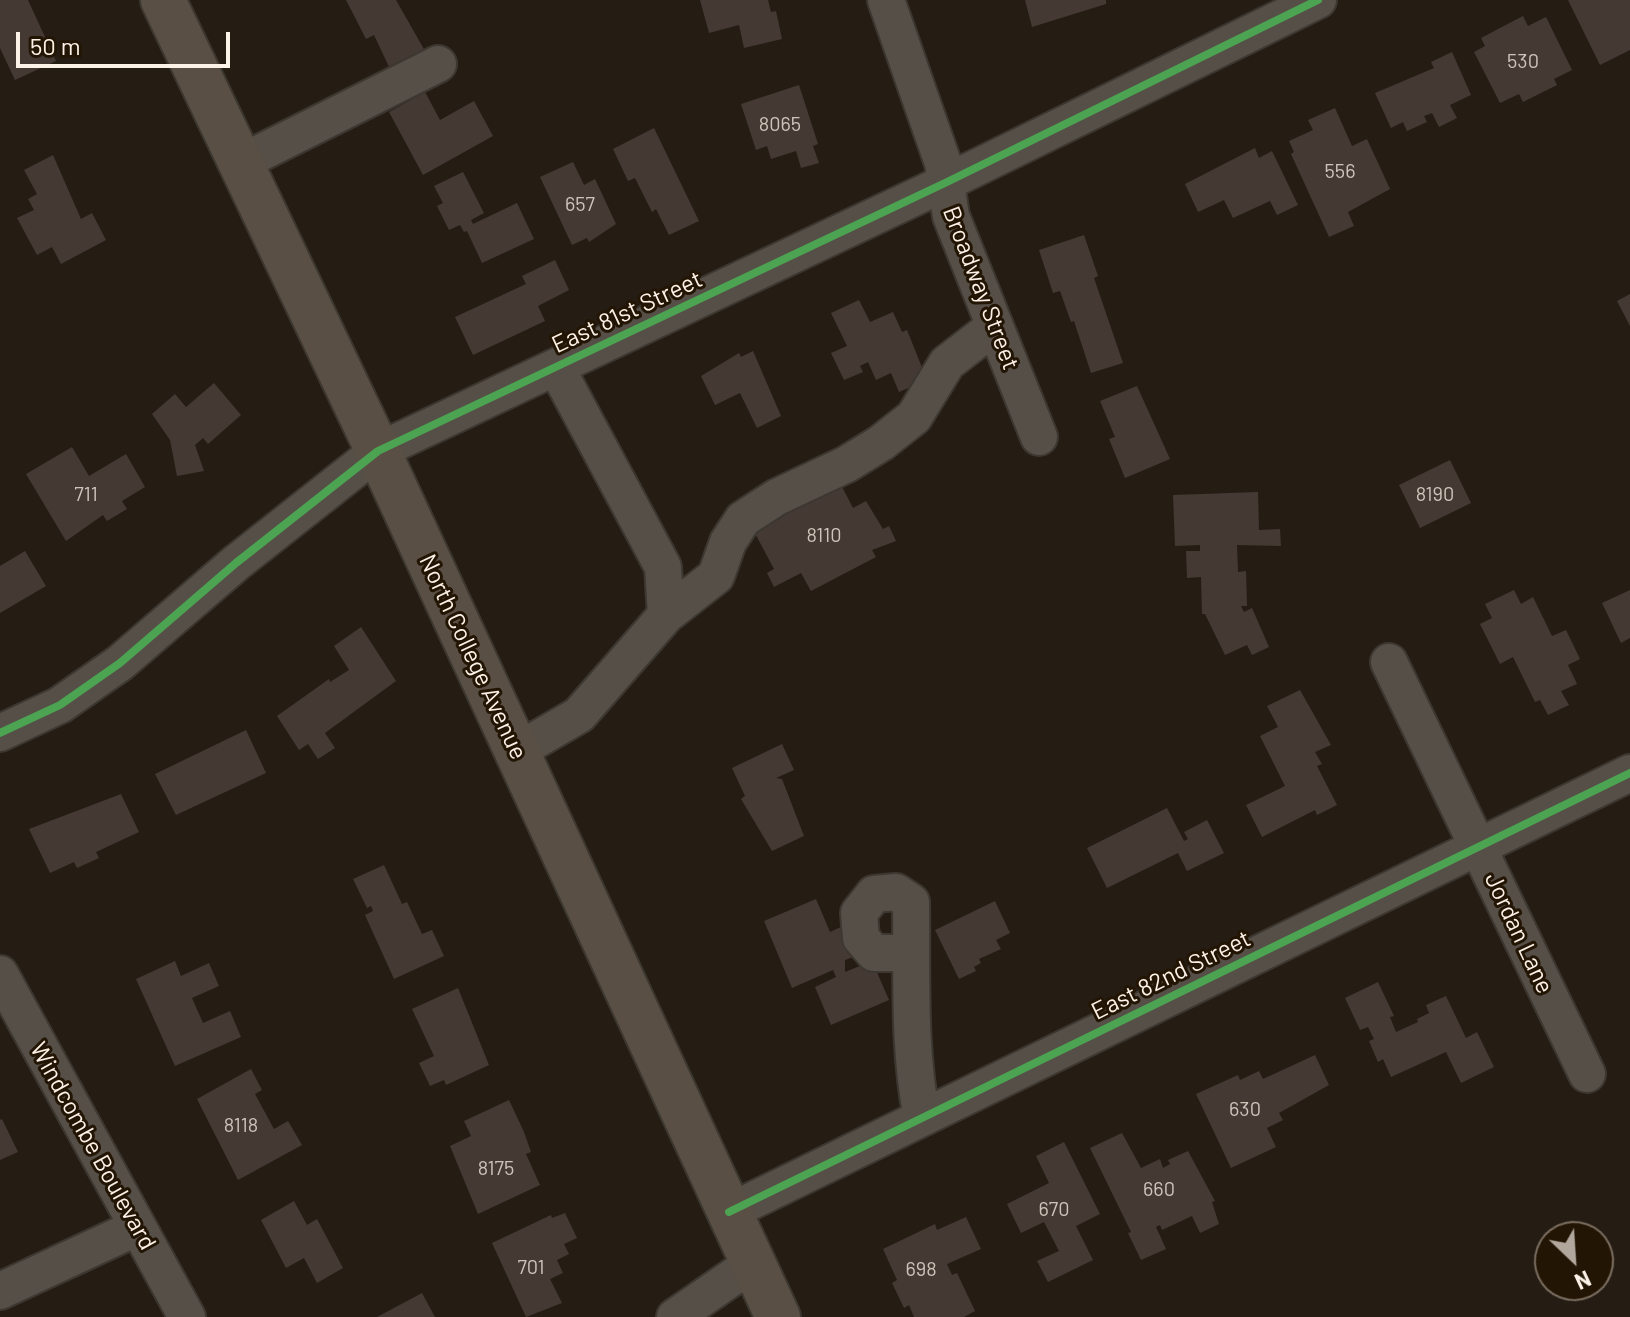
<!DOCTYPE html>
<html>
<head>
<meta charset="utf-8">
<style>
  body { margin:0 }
  #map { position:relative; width:1630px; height:1317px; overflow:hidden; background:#251d14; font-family:Barlow,sans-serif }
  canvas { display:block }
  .north { position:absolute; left:1534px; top:1221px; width:80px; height:80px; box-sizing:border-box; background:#231504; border:2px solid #7a6d5f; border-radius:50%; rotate:155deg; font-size:22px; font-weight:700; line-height:32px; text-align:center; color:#fcf2e7 }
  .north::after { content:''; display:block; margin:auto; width:28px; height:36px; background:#b1a79d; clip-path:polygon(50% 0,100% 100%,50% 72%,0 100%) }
  .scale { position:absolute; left:16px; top:32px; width:214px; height:36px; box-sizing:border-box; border:4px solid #fcf2e7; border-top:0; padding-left:10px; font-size:24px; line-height:28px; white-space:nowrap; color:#fcf2e7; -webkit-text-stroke:6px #231504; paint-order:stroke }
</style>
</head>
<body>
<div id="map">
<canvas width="1630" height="1317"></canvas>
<div class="north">N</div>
<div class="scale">50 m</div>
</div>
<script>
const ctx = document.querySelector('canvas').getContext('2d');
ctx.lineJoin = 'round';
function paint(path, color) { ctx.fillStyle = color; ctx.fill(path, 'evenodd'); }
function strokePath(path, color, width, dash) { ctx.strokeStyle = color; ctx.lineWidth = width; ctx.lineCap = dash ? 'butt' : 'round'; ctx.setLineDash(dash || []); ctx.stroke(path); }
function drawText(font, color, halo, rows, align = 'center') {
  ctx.font = font + ' Barlow,sans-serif'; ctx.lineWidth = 6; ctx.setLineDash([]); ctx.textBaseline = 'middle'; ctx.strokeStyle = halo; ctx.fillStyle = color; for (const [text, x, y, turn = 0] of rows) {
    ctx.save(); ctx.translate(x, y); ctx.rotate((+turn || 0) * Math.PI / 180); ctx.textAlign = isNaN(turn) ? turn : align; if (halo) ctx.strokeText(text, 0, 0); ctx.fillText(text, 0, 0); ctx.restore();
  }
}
paint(new Path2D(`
  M0 0H28L56 61 15 80 0 48Z
  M346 0H396L425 51 390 69 374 35 366 39Z
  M700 0H768L771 12 776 11 782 39 744 48 739 25 709 33Z
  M1025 0H1106V4L1032 27Z
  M1568 0H1630V50L1600 65Z
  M1523 16 1528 26 1546 17 1572 70 1554 79 1557 85 1523 102 1519 94 1500 103 1474 52 1485 46 1481 38Z
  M1452 52 1471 95 1450 105 1457 118 1439 127 1432 113 1424 116 1427 122 1407 131 1403 122 1391 128 1375 93 1434 68 1431 62Z
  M799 85 818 144 813 146 819 163 801 168 796 151 771 159 767 146 756 150 741 104Z
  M425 92 440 120 474 101 493 136 423 175 389 112Z
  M1335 108 1352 146 1367 139 1390 189 1348 212 1354 226 1329 237 1291 154 1294 152 1289 141 1313 130 1308 120Z
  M654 128 699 221 669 235 656 209 652 212 635 178 628 181 613 149Z
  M1255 148 1259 158 1272 151 1298 205 1277 215 1270 201 1233 218 1224 200 1198 212 1185 184Z
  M53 155 81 219 92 213 106 240 61 264 52 247 37 255 17 218 34 210 28 199 37 194 24 170Z
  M573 162 584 185 595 179 616 224 589 242 587 238 572 245 540 177Z
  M463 172 484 213 471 220 473 224 517 203 534 239 482 263 467 231 464 232 460 225 449 230 437 206 443 203 434 186Z
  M1084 235 1098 276 1094 278 1123 363 1091 373 1074 321 1071 322 1060 291 1053 293 1039 250Z
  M555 260 569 290 538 306 545 321 473 355 455 317 526 284 522 276Z
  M1630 294V326L1617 301Z
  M859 300 870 322 893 312 902 332 907 330 927 380 899 392 891 373 876 380 868 362 860 366 863 372 844 380 831 353 847 346 831 313Z
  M753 351 781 416 757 428 740 393 715 405 701 376 739 353 741 357Z
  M214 383 241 415 208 444 203 438 195 445 204 471 177 476 170 440 152 414 175 394 186 407Z
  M1137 386 1170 459 1125 478 1109 439 1115 437 1100 401Z
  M72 447 89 476 126 454 145 487 122 501 127 509 107 521 103 515 66 541 26 474Z
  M1450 460 1471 503 1420 528 1399 485Z
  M837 477 853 508 866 501 883 529 889 526 896 541 872 550 876 557 811 591 801 573 774 587 767 573 774 569 750 524Z
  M1258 492 1259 530 1280 529 1281 546 1237 545 1238 572 1246 571 1247 606H1241L1244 612 1252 608 1269 647 1252 655 1247 645 1225 655 1205 614H1202L1201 577 1187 578 1186 551H1200V545L1175 546 1173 495Z
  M25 551 46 586 0 613V566Z
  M1514 590 1521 604 1533 597 1552 636 1566 630 1580 659 1568 665 1577 684 1561 691 1569 705 1548 715 1540 700 1535 702 1513 657 1500 664 1480 624 1492 618 1485 604Z
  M1630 590V638L1621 643 1602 603Z
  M361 627 396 681 325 733 335 748 318 759 308 744 299 750 277 716 329 679 330 682 349 670 334 646Z
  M1300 690 1331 745 1315 752 1322 764 1317 766 1337 805 1317 815 1315 810 1262 837 1246 805 1285 786 1260 736 1278 727 1267 706Z
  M246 730 266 773 176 815 155 774Z
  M782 744 794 770 776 778 782 779 804 836 772 851 741 799 745 796 732 768Z
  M121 794 139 832 96 852 99 858 77 868 74 862 50 873 29 829Z
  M1167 808 1184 841 1188 839 1184 832 1207 820 1224 853 1187 871 1178 853 1107 888 1087 848Z
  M384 865 402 904 407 902 422 934 432 930 444 956 394 979 365 915 373 911 371 906 367 908 353 879Z
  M816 899 830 932 843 926 856 956 845 960V972L872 961 889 1000 831 1025 815 987 836 977 833 970 792 988 764 921Z
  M995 901 1010 933 996 940 1001 949 979 959 981 963 974 967 976 971 959 979 935 930Z
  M175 961 181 976 209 963 219 986 192 998 203 1023 230 1011 241 1037 175 1066 136 979Z
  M1378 982 1394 1016 1390 1017 1396 1032 1418 1022 1417 1019 1429 1013 1426 1005 1446 996 1466 1038 1477 1032 1494 1067 1461 1083 1446 1052 1391 1077 1383 1059 1378 1062 1369 1041 1374 1039 1368 1027 1360 1030 1345 998Z
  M458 988 489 1065 446 1085 444 1080 430 1086 419 1063 434 1056 412 1009Z
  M1315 1055 1329 1085 1279 1113 1283 1120 1267 1128 1276 1147 1231 1168 1196 1094 1238 1075 1240 1080 1259 1071 1263 1079Z
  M251 1069 262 1090 255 1094 274 1129 288 1121 302 1145 238 1180 197 1099Z
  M509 1100 524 1132 531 1152 526 1154 540 1185 478 1214 450 1146 471 1136 464 1121Z
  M2 1119 18 1152 0 1160V1120Z
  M1122 1133 1141 1168 1160 1159 1163 1168 1170 1164 1168 1160 1188 1151 1215 1201 1212 1202 1219 1224 1200 1233 1192 1216 1162 1230 1160 1225 1156 1227 1166 1249 1141 1260 1128 1233 1131 1232 1090 1148Z
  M1064 1142 1100 1214 1076 1226 1093 1260 1048 1282 1037 1261 1059 1251 1044 1222 1021 1233 1007 1204 1049 1183 1036 1156Z
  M294 1201 307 1225 317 1219 343 1268 317 1283 304 1258 286 1268 261 1220Z
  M565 1213 577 1238 564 1244 569 1254 557 1260 563 1273 550 1279 562 1303 526 1317 492 1243 551 1215 552 1218Z
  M966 1217 981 1249 947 1264 952 1275 957 1273 975 1311 964 1317H914L909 1305 904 1308 892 1283 897 1280 883 1249 935 1224 937 1230Z
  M422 1293 435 1317H377Z`), '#453934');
const minor = new Path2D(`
  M886 0 943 163 951 216 1039 437
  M240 163 438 64
  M666 615 716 576 728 542 743 519 777 497 847 464 881 443 914 417 947 363 995 326
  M1389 662 1587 1074
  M0 733 60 705 120 663 236 563 378 451 945 183 1318 0
  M517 751 579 715 666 615 663 567 556 367
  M911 953H874L861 938 859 913 874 894 896 892 911 902C912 975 908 1047 922 1118
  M0 974 187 1317
  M729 1212 1630 773
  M0 1291 138 1227
  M675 1317 753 1263`);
const major = new Path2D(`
  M163 0 378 451 778 1317`);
strokePath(minor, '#3c3730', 40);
strokePath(major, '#3c3730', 48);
strokePath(minor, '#554f47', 36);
strokePath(major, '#594f44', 44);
strokePath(new Path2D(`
  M0 733 60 705 120 663 236 563 378 451 945 183 1318 0
  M729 1212 1630 773`), '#4ca352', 8);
drawText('20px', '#cec4ba', null, [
  ["530",1523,61],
  ["8065",780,124],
  ["556",1340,171],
  ["657",580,204],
  ["711",86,494],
  ["8190",1435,494],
  ["8110",824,535],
  ["630",1245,1109],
  ["8118",241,1125],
  ["8175",496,1168],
  ["660",1159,1189],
  ["670",1054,1209],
  ["701",531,1267],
  ["698",921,1269]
]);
drawText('24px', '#fcf2e7', '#231504', [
  ["Broadway Street",981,288,69],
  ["East 81st Street",627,312,-25],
  ["North College Avenue",473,657,65],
  ["Jordan Lane",1519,933,65],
  ["East 82nd Street",1171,975,-26],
  ["Windcombe Boulevard",93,1146,61]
]);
</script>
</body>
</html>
